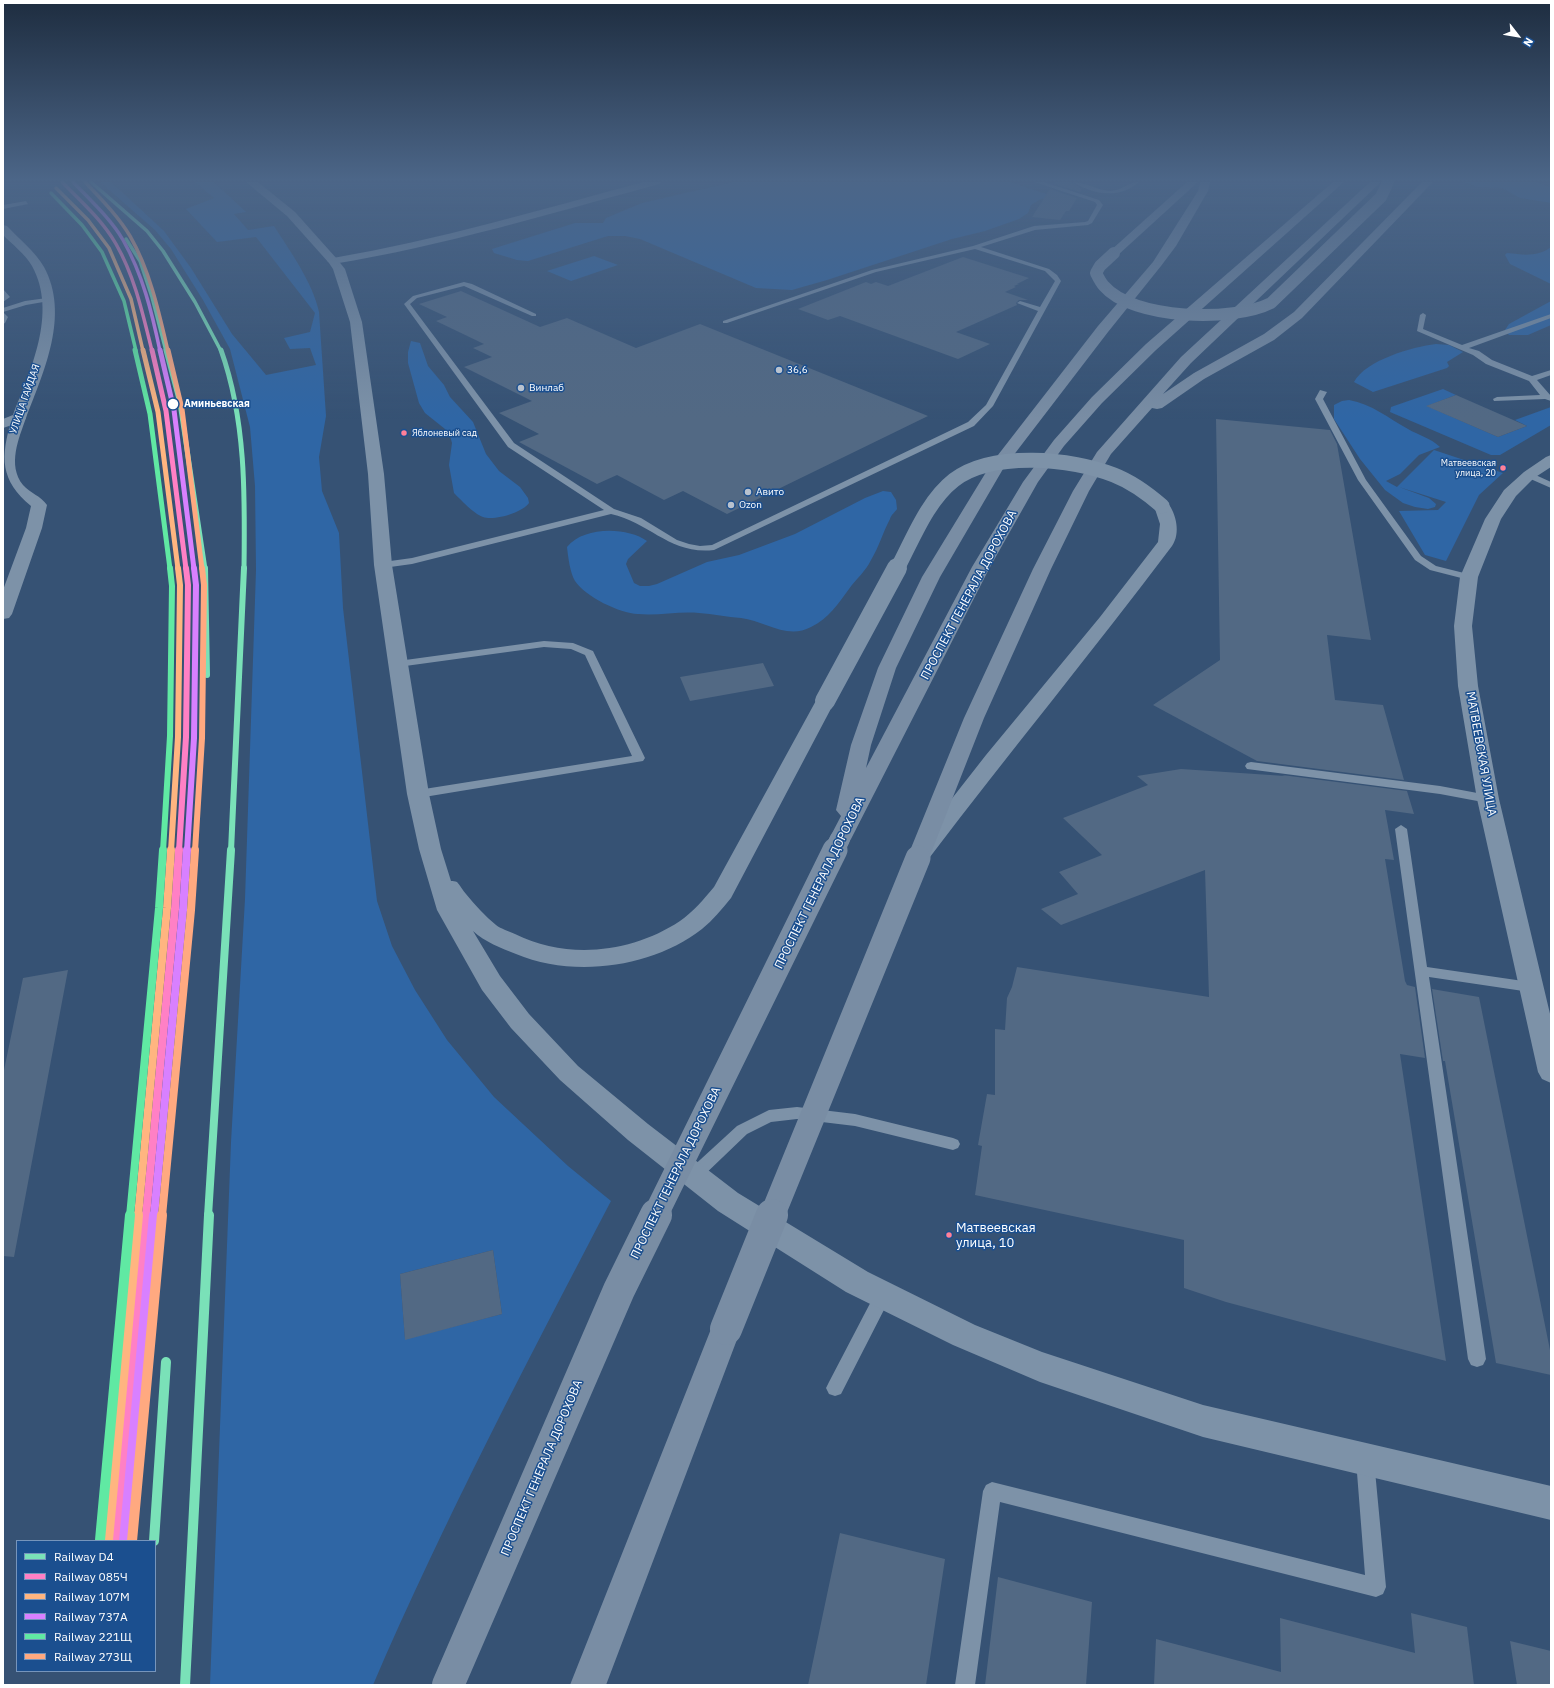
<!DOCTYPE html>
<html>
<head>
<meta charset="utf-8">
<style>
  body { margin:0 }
  #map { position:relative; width:1554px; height:1688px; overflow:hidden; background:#365274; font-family:"IBM Plex Sans",sans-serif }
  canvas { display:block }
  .frame { position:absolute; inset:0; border:4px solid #fff; pointer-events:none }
  .legend { position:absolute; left:16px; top:1540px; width:140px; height:132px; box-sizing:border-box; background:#1b4f8f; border:1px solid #7695bc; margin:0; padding:5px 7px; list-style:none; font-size:12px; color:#fff }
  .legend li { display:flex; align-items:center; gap:8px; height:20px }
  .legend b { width:20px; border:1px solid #7695bc }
  .north { position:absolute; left:1498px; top:16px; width:40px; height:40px; -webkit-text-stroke:3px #1b4f8f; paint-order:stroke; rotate:121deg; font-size:11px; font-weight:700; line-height:16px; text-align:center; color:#fff }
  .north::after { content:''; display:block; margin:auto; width:14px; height:18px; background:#fff; clip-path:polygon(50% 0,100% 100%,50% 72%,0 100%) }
</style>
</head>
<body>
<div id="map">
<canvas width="1554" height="1688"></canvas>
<div class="frame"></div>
<ul class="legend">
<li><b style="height:5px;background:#7ae1b8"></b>Railway D4</li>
<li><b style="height:5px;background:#ff80c5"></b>Railway 085Ч</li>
<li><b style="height:5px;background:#ffb580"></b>Railway 107М</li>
<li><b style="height:5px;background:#d880ff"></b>Railway 737А</li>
<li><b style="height:5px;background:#60e9a3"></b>Railway 221Щ</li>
<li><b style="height:5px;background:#ffa980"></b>Railway 273Щ</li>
</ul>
<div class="north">N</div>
</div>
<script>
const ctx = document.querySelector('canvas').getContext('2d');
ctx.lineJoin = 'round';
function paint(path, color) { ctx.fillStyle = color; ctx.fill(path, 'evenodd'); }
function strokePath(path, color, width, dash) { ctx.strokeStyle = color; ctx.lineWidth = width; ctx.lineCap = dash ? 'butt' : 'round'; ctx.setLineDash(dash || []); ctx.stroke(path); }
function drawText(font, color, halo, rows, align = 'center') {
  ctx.font = font + ' "IBM Plex Sans",sans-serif'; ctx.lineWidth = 3; ctx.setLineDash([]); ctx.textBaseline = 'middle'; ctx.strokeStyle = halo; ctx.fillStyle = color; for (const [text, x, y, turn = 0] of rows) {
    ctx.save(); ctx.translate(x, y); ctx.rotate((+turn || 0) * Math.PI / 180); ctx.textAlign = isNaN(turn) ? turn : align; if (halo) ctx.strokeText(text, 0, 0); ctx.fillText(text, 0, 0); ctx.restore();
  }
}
paint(new Path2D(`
  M100 182H111L164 231 191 268 232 334 266 375 316 365 310 348 290 349 284 338 310 332 315 313 256 237 217 242 186 209 214 198 195 182H214L246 212 234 214 248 230 274 226C290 251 313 283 319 312L326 416 319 457 322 491 339 533 343 608 377 901 392 946 415 990 447 1040 494 1097 568 1166 611 1201C528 1360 444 1520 373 1685H210L231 1142 245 899 256 570 255 486 250 427 230 349 203 300 171 249 155 230ZM493 1250 502 1314 405 1339 400 1274Z
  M733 182H1011L1052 196 1053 198 1041 199 1031 205 1028 213 1019 219 985 231 952 239 827 280 792 290 756 288 640 239 625 236H608L528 261 517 260 494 253 492 249 575 223H603L606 218 642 203Z
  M1463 182H1536L1551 187V203L1520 198 1502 188 1477 187Z
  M1551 247V284L1510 264 1505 255 1507 253C1524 255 1538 257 1551 247Z
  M594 256 618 265 571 281 547 271Z
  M1551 301V325L1528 335H1509L1505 330 1509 324Z
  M411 341 420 343 428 366 444 385 450 397 473 422 486 454 499 471 520 487 528 498 529 503C522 513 494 521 483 517 474 514 460 499 454 493L449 465 452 443 450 436 445 429 425 413 419 403 408 363V352Z
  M1436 344 1449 345 1463 352 1447 362 1449 366 1447 368 1373 392 1354 382C1366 360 1412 347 1436 344Z
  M1443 389 1456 395 1427 406 1498 437 1527 426 1515 420 1551 407V425L1500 455H1491L1390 412 1391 407Z
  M1349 400C1372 404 1388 418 1408 429 1418 435 1431 438 1440 447L1419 455 1400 474 1386 481 1397 487 1434 450 1503 473 1479 495 1446 561 1425 555 1399 511 1438 510 1446 502 1399 487 1429 498 1436 504 1435 507 1428 509 1415 507 1403 503 1385 490 1360 459 1334 419V405L1342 401Z
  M883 491 891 492 896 500 897 509C895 512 891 515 890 519 883 532 879 547 871 560 866 571 856 579 849 589 838 604 829 618 811 627 787 640 765 621 741 618 727 617 713 614 699 613 679 611 658 616 638 614 619 613 586 597 575 581 570 573 568 556 567 547 584 526 627 527 647 541L628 559 626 564 634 583 640 586H649L657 584 707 562 739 555 795 534 865 498Z`), '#2f66a5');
paint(new Path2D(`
  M1055 182H1072L1082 189 1080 192 1054 184Z
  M1050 189 1077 198 1069 211H1066L1060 220 1032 217Z
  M963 257 1029 278 1017 284H1019L1014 286 1016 287 1005 292 1028 300H1019L1016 303 1017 305 956 332 990 344 958 359 840 316 828 320 798 309 866 282 871 284 876 282 888 286Z
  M461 291 540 327 567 318 636 348 700 324 928 416 727 514 683 491 664 500 617 475 597 484 519 442 539 434 499 413 532 401 464 367 492 357 473 348 484 344 436 321 447 317 419 304Z
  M1456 395 1527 426 1498 437 1426 406Z
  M1216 419 1330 430 1337 444 1371 640 1327 635 1335 700 1383 705 1404 780 1257 761 1153 705 1220 660Z
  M763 663 774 686 690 701 680 677Z
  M1181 769 1285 776 1282 775 1407 791 1414 814 1385 810 1394 860 1385 859 1405 981 1407 985 1415 987 1425 1058 1400 1054 1446 1361 1226 1302 1184 1288V1240L975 1195 982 1146 978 1145 987 1094 995 1095V1029L1005 1030 1007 998 1012 987 1017 967 1209 997 1205 870 1061 925 1041 909 1078 894 1059 872 1102 855 1063 818 1148 785 1137 776Z
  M68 970 14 1257 3 1256V1075L23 978Z
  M1432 989 1479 997 1551 1355V1375L1496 1363 1445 1061H1443Z
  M493 1250 502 1314 405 1340 400 1274Z
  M840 1533 945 1559 926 1685H808Z
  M998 1577 1092 1602 1086 1685H985Z
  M1411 1613 1467 1627 1474 1685H1154L1156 1639 1281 1672 1280 1618 1415 1653Z
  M1510 1641 1551 1651V1685H1517Z`), '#526984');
paint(new Path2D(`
  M1034 182H1044L1099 200 1103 205 1092 223 1088 225 1035 230 981 247 1049 269 1057 275 1061 281 993 406 974 426 714 550C670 555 651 523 611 514L412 564 383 568 378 565 383 562 412 558 604 510 508 447 404 304 413 296 464 282 472 284 536 314V316H532L464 286 417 298 410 304 514 443 614 509 641 518 677 540 689 544 700 546 712 545 968 422 986 405 1038 311 1017 303 1020 301 1040 307 1055 281 1045 271 975 249 876 272 727 323H723V321L872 270 973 246 1034 226 1085 222 1088 221 1097 205 1095 202Z
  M1073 182C1087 182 1098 191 1111 191 1122 190 1128 182 1139 182 1120 199 1093 195 1073 182Z
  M26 201 28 204 3 209V205Z
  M3 289 10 297 3 302Z
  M47 298 50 300 49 301 26 305 3 312 8 317 5 323 3 324V308L25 301Z
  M1423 313 1426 315 1423 329 1462 345 1551 314V318L1469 348 1479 351 1492 360 1532 376 1551 370V375L1537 380 1551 396V401L1545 399 1494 401 1493 399 1497 397 1540 395 1529 381 1486 364 1473 355 1417 331 1420 315Z
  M1320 390 1327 392 1323 399 1366 480 1421 556 1436 566 1472 575V579L1469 580 1430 570 1415 560 1358 480 1315 399Z
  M1529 472 1551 482V488L1526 477 1525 475Z
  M544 641 573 643 593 651 645 758 643 761 418 798 414 797 412 794 418 790 632 756 585 655 571 649 544 647 398 667 393 664 398 661Z
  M1251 762 1440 786 1488 795 1494 799 1488 803 1440 794 1247 769 1245 766 1247 763Z
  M1401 825 1407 829 1427 967 1530 982 1535 983 1537 987 1535 991 1530 992 1429 977 1486 1359 1483 1365 1477 1367 1471 1365 1468 1359 1395 829Z
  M797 1107 855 1114 953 1138 958 1140 960 1144 958 1148 953 1150 855 1126 797 1119 771 1122 747 1134 699 1180 694 1182 689 1180 686 1175 689 1170 737 1126 769 1110Z
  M883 1287 889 1290 891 1295 889 1300 841 1394 835 1396 829 1394 826 1388 829 1382 877 1290Z
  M1365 1451 1371 1454 1374 1460 1386 1587 1383 1594 1376 1597 1000 1502 975 1685H955L983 1491 986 1485 992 1482 1365 1575 1356 1460 1359 1454Z`), '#7d92a8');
paint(new Path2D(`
  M643 182H661L660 184C551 213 444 246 333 264L327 261 333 258C438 240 540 210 643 182Z
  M19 414 24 415 26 418C19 438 7 465 23 485 30 493 41 496 47 505L42 528 12 614 9 618 3 619V590L26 528 31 506C0 480 0 458 12 418L14 415Z`), '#7d92a8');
paint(new Path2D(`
  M246 182H258L295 212 337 259 345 269 362 322 384 474 392 565 429 794 441 849 451 881C453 881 455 881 457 882 460 885 463 891 466 894 475 905 485 916 496 925 501 929 509 931 515 934 567 960 632 953 680 921 693 912 704 899 714 887L818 697 825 695 832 697 835 701 731 898C722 909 713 920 702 929 652 968 573 978 516 954 501 948 485 942 473 931L500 976 529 1014 578 1066 648 1124 738 1193 868 1272 975 1325 1042 1352 1203 1405 1551 1486V1520L1203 1437 1040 1382 953 1345 846 1292 718 1211 628 1140 560 1080 511 1028 482 990 437 910 419 849 407 794 374 565 368 474 350 322 333 269 329 263 287 216Z
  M3 225 7 226C19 239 35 251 44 267 70 315 44 371 26 418L24 421 3 428V419L13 415C30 371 58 313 32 266 25 254 12 244 3 235Z
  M1551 455V467L1534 478 1516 496 1501 519 1478 577 1472 626 1478 686 1499 799 1551 1018V1083L1542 1079 1538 1072 1477 799 1458 686 1454 626 1460 577 1485 519 1504 490 1524 472 1546 457Z
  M1162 501 1168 503C1176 514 1181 533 1172 546 1093 651 1009 753 930 857L922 860 914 857 911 852 914 847 986 755 1100 617 1158 542 1160 524 1154 506 1156 503Z`), '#7d92a8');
paint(new Path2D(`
  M1187 182H1198L1118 255H1110L1108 253 1110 251Z
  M1200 182H1210L1208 191 1176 246 1161 266 1108 332 1003 469 940 577 896 668 871 745 866 768 972 567 1023 482 1054 440 1092 397 1146 344 1333 182H1344L1156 350 1102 403 1064 446 1038 482 990 567 851 839 848 844 840 846 832 844 829 839 841 816 836 810 851 745 878 668 922 577 991 464 1098 326 1153 262 1198 191Z
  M1370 182H1381L1191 363 1163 394 1194 373 1264 334 1294 312 1422 182H1433L1302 318 1274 340 1204 379 1162 408 1157 409 1152 408 1111 454 1089 491 1051 569 984 718 929 858 926 863 918 866 910 863 907 858 964 718 1033 569 1073 491 1097 452 1181 357Z
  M726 1314 737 1319 741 1329 606 1685H570L711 1329 715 1319Z`), '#798da4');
strokePath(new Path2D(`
  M897 569C913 539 927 501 954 480 992 451 1072 458 1114 475 1132 482 1147 493 1162 506`), '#7d92a8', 15);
strokePath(new Path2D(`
  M825 701 897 568`), '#7d92a8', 20);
strokePath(new Path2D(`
  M1114 253 1100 266 1096 273C1098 277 1101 283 1104 286 1133 320 1234 322 1271 303L1381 197 1388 182`), '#798da4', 12);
strokePath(new Path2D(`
  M834 851 840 839`), '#798da4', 20);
strokePath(new Path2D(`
  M655 1216 835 850
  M772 1216 918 858`), '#798da4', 25);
strokePath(new Path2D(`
  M726 1329 772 1215
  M448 1685 619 1290 656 1215`), '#798da4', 32);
strokePath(new Path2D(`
  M91 182 147 231 163 251 195 302 221 351
  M126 239 140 261 152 297 166 351`), '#7ae1b8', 3.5);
strokePath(new Path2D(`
  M166 350 180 403 205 569
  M221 350C246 420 245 496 244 569`), '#7ae1b8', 5);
strokePath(new Path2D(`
  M205 568 207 675
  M231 851 244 568`), '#7ae1b8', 6);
strokePath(new Path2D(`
  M208 1216 231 850`), '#7ae1b8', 8);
strokePath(new Path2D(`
  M154 1541 166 1362
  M185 1685 209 1215`), '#7ae1b8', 10);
strokePath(new Path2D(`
  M62 182C81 201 103 221 116 244 135 277 143 315 152 351`), '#ff80c5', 3.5);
strokePath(new Path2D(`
  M152 350 166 411 186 569`), '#ff80c5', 5);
strokePath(new Path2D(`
  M179 851 186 737 188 585 186 568`), '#ff80c5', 6);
strokePath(new Path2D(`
  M146 1216 175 909 179 850`), '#ff80c5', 8);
strokePath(new Path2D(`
  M116 1541 146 1215`), '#ff80c5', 10);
strokePath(new Path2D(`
  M56 188 88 220 109 248 131 299 143 351`), '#ffb580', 3.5);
strokePath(new Path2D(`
  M143 350 158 412 178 569`), '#ffb580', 5);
strokePath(new Path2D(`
  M171 851 178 737 180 585 178 568`), '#ffb580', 6);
strokePath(new Path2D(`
  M138 1216 167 908 171 850`), '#ffb580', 8);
strokePath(new Path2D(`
  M108 1540 138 1215`), '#ffb580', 10);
strokePath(new Path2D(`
  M73 182C90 200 111 219 123 240 143 275 152 313 160 351`), '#d880ff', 3.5);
strokePath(new Path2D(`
  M160 350 174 410 194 569`), '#d880ff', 5);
strokePath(new Path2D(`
  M187 851 194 738 196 585 194 568`), '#d880ff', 6);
strokePath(new Path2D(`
  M154 1216 183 910 187 850`), '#d880ff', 8);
strokePath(new Path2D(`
  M124 1541 154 1215`), '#d880ff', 10);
strokePath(new Path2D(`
  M51 193 82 225 102 252 124 301 136 351`), '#60e9a3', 3.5);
strokePath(new Path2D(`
  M135 350 150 414 170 569`), '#60e9a3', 5);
strokePath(new Path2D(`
  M163 851 170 736 172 586 170 568`), '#60e9a3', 6);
strokePath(new Path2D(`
  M130 1216 159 908 163 850`), '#60e9a3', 8);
strokePath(new Path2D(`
  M100 1540 130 1215`), '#60e9a3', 10);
strokePath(new Path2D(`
  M85 182C101 199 118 216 130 236 150 271 159 312 168 351`), '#ffa980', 3.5);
strokePath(new Path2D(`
  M168 350 182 409 202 569`), '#ffa980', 5);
strokePath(new Path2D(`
  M195 851 202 738 204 585 202 568`), '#ffa980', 6);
strokePath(new Path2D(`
  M162 1216 191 910 195 850`), '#ffa980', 8);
strokePath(new Path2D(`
  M132 1541 162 1215`), '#ffa980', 10);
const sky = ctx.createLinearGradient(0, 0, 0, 419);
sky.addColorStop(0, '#1e2d40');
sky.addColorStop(0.43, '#4c6688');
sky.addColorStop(1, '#4c668800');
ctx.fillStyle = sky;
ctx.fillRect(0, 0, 1554, 419);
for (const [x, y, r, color] of [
  [779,370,4,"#b9c2ce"],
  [521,388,4,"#b9c2ce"],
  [173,404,6,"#fff"],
  [404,433,3.5,"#ff8098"],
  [1503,468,3.5,"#ff8098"],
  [748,492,4,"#b9c2ce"],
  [731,505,4,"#b9c2ce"],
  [949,1235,3.5,"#ff8098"]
]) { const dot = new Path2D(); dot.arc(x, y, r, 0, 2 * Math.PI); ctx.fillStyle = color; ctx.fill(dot); strokePath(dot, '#1b4f8f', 1.5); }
drawText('9px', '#fff', '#1b4f8f', [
  ["Яблоневый сад",412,433],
  ["Матвеевская",1496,463,"right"],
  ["улица, 20",1496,473,"right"]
], 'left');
drawText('10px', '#fff', '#1b4f8f', [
  ["36,6",787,370],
  ["Винлаб",529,388],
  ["Авито",756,492],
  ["Ozon",739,505]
], 'left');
drawText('10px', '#fff', '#1b4f8f', [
  ["УЛИЦА ГАЙДАЯ",25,399,-71]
]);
drawText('bold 10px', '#fff', '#1b4f8f', [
  ["Аминьевская",184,404]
], 'left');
drawText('12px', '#fff', '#1b4f8f', [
  ["ПРОСПЕКТ ГЕНЕРАЛА ДОРОХОВА",969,595,-62],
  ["МАТВЕЕВСКАЯ УЛИЦА",1481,754,80],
  ["ПРОСПЕКТ ГЕНЕРАЛА ДОРОХОВА",820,883,-64],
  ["ПРОСПЕКТ ГЕНЕРАЛА ДОРОХОВА",676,1173,-64],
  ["ПРОСПЕКТ ГЕНЕРАЛА ДОРОХОВА",542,1468,-67]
]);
drawText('13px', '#fff', '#1b4f8f', [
  ["Матвеевская",956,1228],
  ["улица, 10",956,1243]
], 'left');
</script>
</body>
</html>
